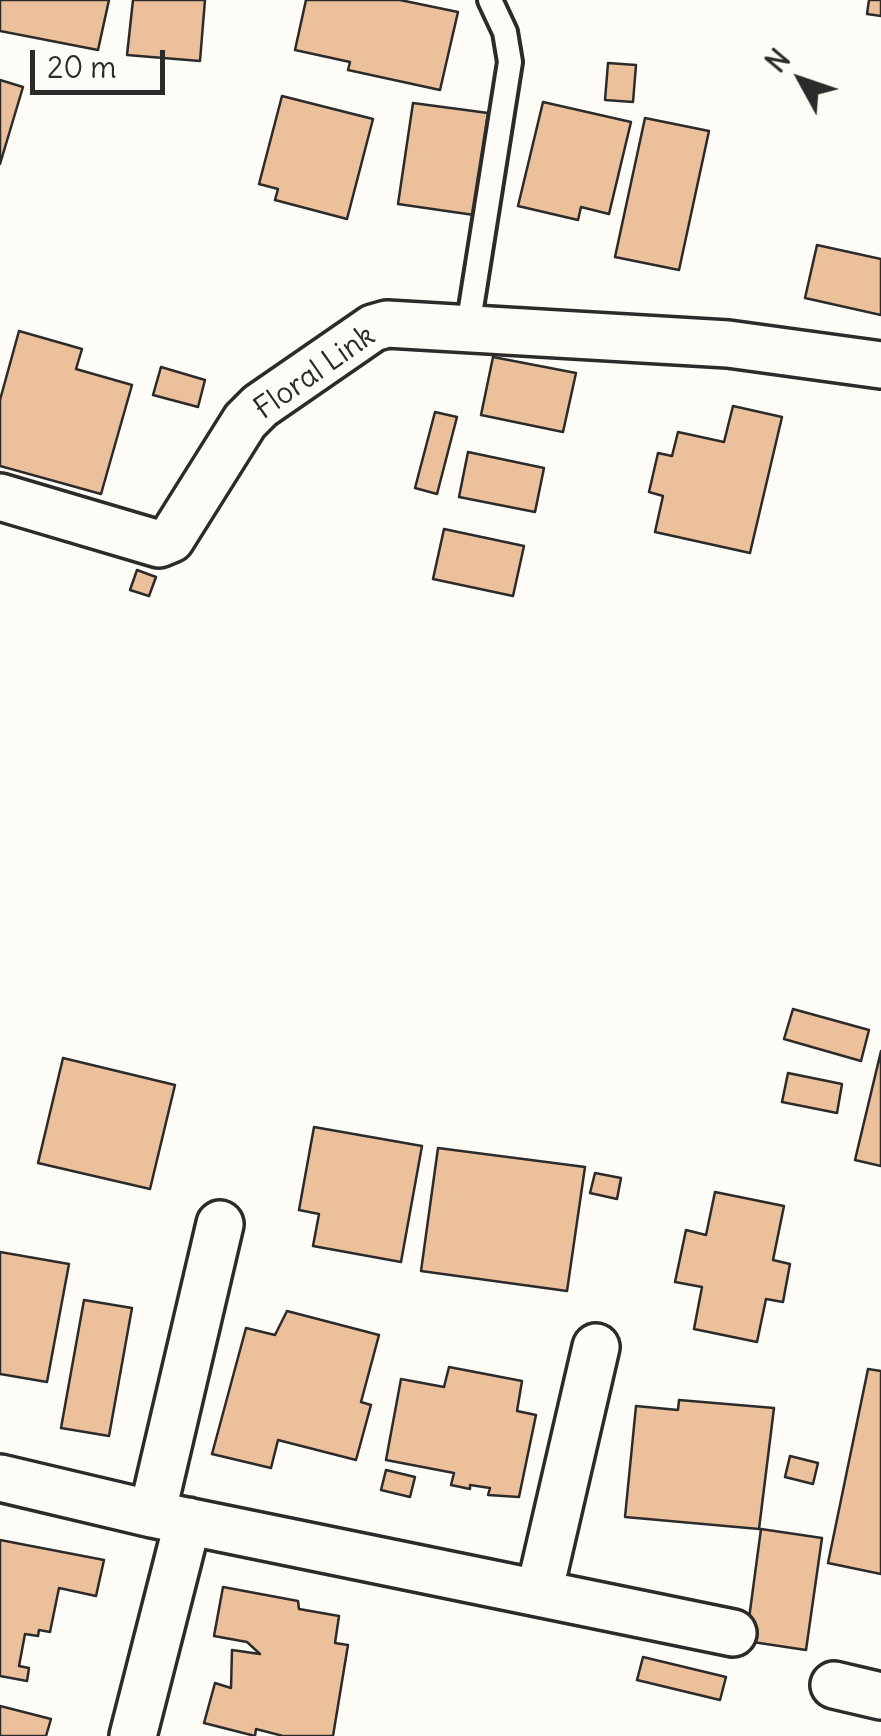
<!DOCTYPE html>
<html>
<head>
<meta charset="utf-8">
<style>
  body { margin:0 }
  #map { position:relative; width:881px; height:1736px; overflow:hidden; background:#fdfcf7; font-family:Delius,sans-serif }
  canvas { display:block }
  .north { position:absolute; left:751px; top:30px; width:100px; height:100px; -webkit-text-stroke:8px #fdfcf7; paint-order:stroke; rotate:310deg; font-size:28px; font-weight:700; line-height:40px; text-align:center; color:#2b2b2b }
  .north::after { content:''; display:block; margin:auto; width:35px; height:45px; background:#2b2b2b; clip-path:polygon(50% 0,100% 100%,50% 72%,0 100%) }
  .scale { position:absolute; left:30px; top:50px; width:135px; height:45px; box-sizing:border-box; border:5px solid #2b2b2b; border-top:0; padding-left:12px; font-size:30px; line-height:35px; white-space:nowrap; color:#2b2b2b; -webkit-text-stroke:8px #fdfcf7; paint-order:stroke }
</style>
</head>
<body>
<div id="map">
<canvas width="881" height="1736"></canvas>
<div class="north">N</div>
<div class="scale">20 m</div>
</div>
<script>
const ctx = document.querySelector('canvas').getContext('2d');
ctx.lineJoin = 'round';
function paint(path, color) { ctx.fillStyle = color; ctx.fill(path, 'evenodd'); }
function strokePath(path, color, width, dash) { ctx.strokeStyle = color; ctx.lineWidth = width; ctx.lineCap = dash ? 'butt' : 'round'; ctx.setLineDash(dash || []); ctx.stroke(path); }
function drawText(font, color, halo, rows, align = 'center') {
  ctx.font = font + ' Delius,sans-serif'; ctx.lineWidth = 10; ctx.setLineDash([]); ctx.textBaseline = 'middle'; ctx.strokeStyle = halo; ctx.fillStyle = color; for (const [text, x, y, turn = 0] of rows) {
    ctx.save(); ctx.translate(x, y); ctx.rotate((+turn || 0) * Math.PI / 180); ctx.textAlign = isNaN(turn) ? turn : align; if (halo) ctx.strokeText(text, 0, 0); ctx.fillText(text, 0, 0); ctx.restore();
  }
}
const building = new Path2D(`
  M0 0H109L98 50 0 31Z
  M133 0H205L200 61 127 55Z
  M306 0H400L458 12 440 90 348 70 350 62 295 50Z
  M869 0H881V16L867 14Z
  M608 63 636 65 633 102 605 100Z
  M0 80 23 87 0 164Z
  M282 96 373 119 347 219 275 200 278 189 259 184Z
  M543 102 631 122 609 214 581 207 578 220 518 206Z
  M413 103 488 113 474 215 398 204Z
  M645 118 709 131 679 270 615 257Z
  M817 245 881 259V315L805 298Z
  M19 331 82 349 76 369 132 385 101 494 0 466V400Z
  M493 357 576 373 563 432 481 415Z
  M161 367 205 380 198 407 153 395Z
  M733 406 782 417 750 553 655 532 663 496 649 492 658 453 672 456 678 432 724 442Z
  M435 412 457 417 437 494 415 488Z
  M468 452 544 468 535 512 459 497Z
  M444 529 524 546 513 596 433 579Z
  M137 570 156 577 149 596 130 590Z
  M793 1009 869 1030 861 1061 784 1039Z
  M881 1051V1166L855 1160Z
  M63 1058 175 1085 150 1189 38 1163Z
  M788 1073 842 1084 837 1113 782 1102Z
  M314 1127 422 1146 401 1262 313 1246 319 1214 299 1210Z
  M438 1148 585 1167 567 1291 421 1271Z
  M595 1173 621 1178 617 1199 590 1193Z
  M715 1192 784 1206 773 1260 790 1264 783 1302 766 1299 757 1342 694 1329 702 1287 675 1282 686 1230 706 1235Z
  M0 1252 69 1264 47 1382 0 1374Z
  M84 1300 132 1308 109 1436 61 1428Z
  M287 1311 379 1335 361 1402 371 1405 356 1460 278 1440 271 1468 212 1454 246 1328 275 1335Z
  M449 1367 522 1381 517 1411 536 1415 519 1497 488 1495 490 1488 470 1485V1489L451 1485 454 1473 386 1460 401 1379 444 1387Z
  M868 1369 881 1371V1574L828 1563Z
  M679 1400 774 1408 759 1529 625 1517 636 1406 678 1410Z
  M790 1456 818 1463 813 1484 785 1477Z
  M386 1470 415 1477 410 1497 381 1490Z
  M761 1529 822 1538 806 1650 746 1641Z
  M0 1540 104 1560 96 1596 59 1588 50 1632 39 1630 38 1636 25 1634 19 1666 29 1668 27 1681 0 1676Z
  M223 1587 298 1601 299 1609 339 1616 335 1643 348 1645 333 1736H283L256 1729 255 1736 204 1723 215 1683 231 1688 232 1650 260 1654 247 1642 214 1636Z
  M643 1657 726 1677 720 1700 637 1680Z
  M0 1706 51 1719 46 1736H0Z`);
paint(building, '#ecc09b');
strokePath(building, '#2b2b2b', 2.5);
const lane = new Path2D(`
  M468 327 510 62 505 32 490 0`);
const street = new Path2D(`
  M0 497 159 544 171 539 245 421 260 406 373 328 387 324 728 344 881 365
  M0 1478 152 1514 733 1633
  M152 1514 220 1224
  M539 1593 596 1347
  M834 1685 881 1696
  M133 1736 188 1521`);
strokePath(lane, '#2b2b2b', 30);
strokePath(street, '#2b2b2b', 52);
strokePath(lane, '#fdfcf7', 22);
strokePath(street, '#fdfcf7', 45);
drawText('30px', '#2b2b2b', '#fdfcf7', [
  ["Floral Link",315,373,-35]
]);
</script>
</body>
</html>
